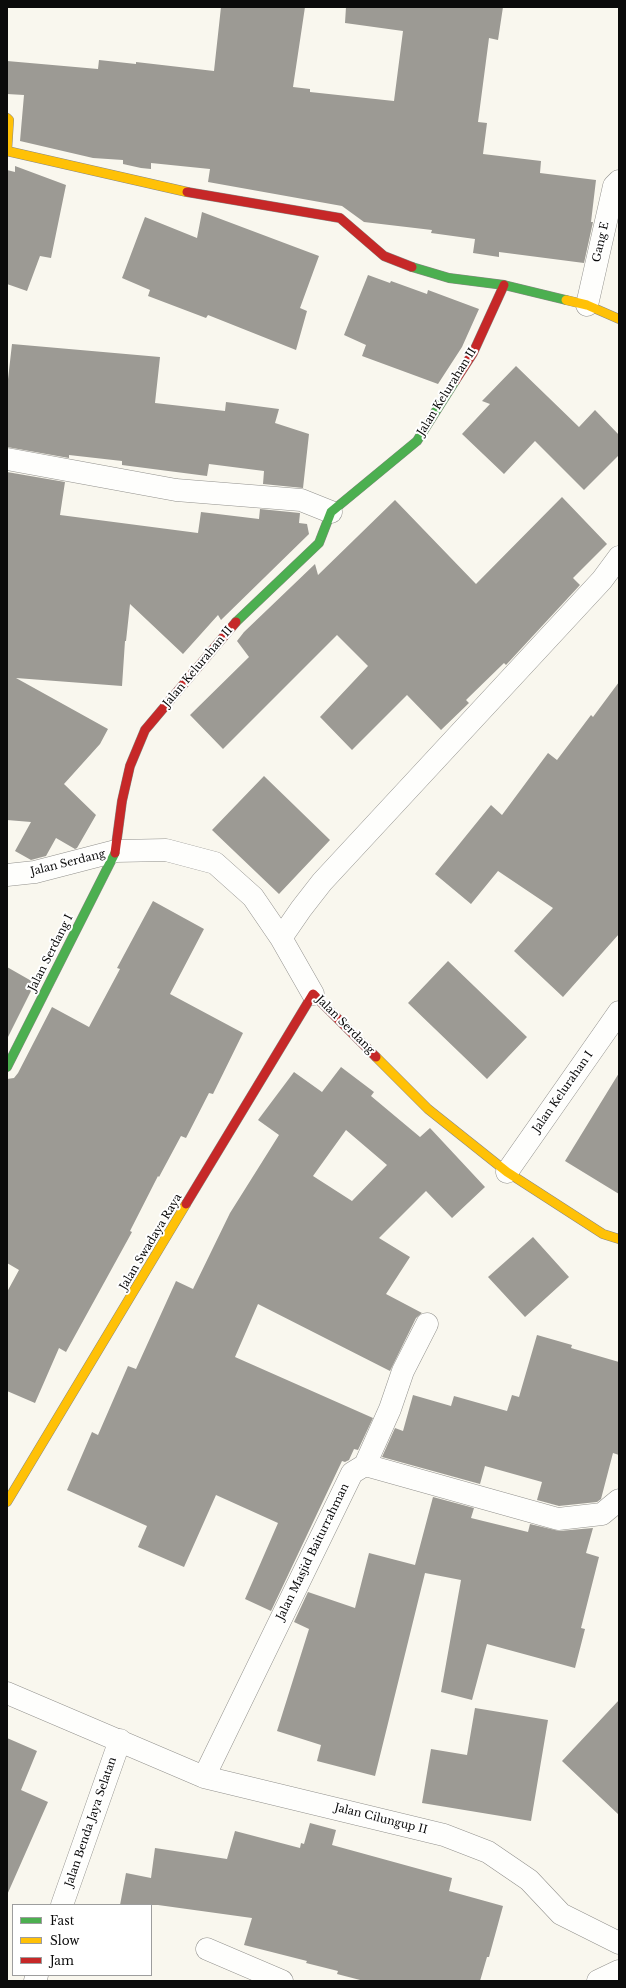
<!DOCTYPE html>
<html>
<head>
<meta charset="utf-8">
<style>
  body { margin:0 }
  #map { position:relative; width:626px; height:1988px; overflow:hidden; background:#f9f7ee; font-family:"Libre Baskerville",serif }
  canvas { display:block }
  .frame { position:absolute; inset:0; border:8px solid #0b0b0b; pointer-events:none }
  .legend { position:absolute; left:12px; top:1904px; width:140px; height:72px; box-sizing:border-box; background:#fff; border:1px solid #9d9d9d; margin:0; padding:5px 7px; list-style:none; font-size:12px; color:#0b0b0b }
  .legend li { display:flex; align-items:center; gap:8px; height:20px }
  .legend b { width:20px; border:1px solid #9d9d9d }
</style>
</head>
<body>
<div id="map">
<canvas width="626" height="1988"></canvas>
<div class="frame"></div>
<ul class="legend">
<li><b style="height:5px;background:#4caf50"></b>Fast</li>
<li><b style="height:5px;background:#ffc107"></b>Slow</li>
<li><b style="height:5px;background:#c62828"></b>Jam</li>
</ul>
</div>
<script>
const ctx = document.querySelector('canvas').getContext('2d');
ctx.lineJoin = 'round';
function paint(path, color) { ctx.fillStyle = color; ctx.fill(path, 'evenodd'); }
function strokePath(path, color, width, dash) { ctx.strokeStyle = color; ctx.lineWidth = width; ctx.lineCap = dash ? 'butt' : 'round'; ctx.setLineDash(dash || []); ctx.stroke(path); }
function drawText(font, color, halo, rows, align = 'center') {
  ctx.font = font + ' "Libre Baskerville",serif'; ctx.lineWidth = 4; ctx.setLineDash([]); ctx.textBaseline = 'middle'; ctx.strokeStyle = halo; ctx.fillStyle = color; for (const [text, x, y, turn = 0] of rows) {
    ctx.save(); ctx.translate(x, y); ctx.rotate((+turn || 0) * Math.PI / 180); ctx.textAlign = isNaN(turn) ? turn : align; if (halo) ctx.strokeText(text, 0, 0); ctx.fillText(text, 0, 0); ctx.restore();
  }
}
paint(new Path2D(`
  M221 7H305L293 87 310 89V92L394 101 403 31 345 23 346 7H503L498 40 489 38 478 122 487 123 483 154 541 161 540 173 596 180 591 222H593L584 263 499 252V257L473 253 475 239 431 233 432 230 364 222 342 206 208 182 210 169 151 163V169L141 168 123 164V160L93 158 20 141 24 95 7 94V61L98 69 99 60 136 64V62L214 71Z
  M15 166 66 185 51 258 40 256 27 291 7 284V170L15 172Z
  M202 212 319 256 300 308 307 311 296 350 208 315 206 318 148 296 150 290 122 278 145 217 197 238Z
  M368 275 390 283 391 281 427 294 428 290 479 309 462 347 438 384 362 356 366 345 344 335Z
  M12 344 160 357 155 403 225 411 226 402 279 409 275 423 309 434 303 488 263 484 264 471 209 464 207 476 122 465V461L69 455V458L7 447V388Z
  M516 366 579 427 595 410 619 435V455L584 490 535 441 504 474 462 434 490 404 482 401Z
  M7 472 65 482 60 515 198 533 201 512 259 519 260 509 300 513 299 523 307 524 309 534 221 620 218 615 183 654 130 604 126 641H125L122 686 16 678 108 729 100 744 64 784 96 815 77 848 75 849 56 838 46 856 31 860 15 851 31 822 7 820Z
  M562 497 607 544 573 578 580 585 506 665 504 663 466 700 469 703 441 730 407 695 352 750 320 717 368 666 337 635 223 749 190 715 249 657 237 641 244 632 315 564 318 575 395 500 476 584Z
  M619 682V934L563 997 514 951 553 908 498 871 471 904 435 874 491 805 502 815 548 753 557 760 591 715 593 717Z
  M264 776 330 840 279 894 212 830Z
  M153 901 204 929 170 994 243 1033 213 1094 209 1093 186 1138 181 1136 159 1177 158 1176 130 1231 132 1232 66 1352 59 1348 35 1403 7 1391V1292L19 1270 7 1263V1079L14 1078 18 1073 52 1007 89 1027 120 969 117 968Z
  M448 961 527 1037 487 1079 408 1003Z
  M7 967 35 983 7 1039Z
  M341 1067 374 1092 371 1096 420 1137 430 1128 485 1187 452 1218 426 1191 379 1238 410 1257 386 1294 422 1313 416 1318 390 1371 258 1304 235 1357 373 1418 358 1450 354 1449 349 1460 345 1462 342 1461 271 1611 245 1599 278 1523 216 1495 184 1567 138 1547 147 1526 67 1490 92 1432 98 1435 128 1366 136 1369 176 1281 193 1289 230 1213 279 1135 258 1120 294 1072 322 1092ZM346 1130 387 1165 352 1201 313 1176Z
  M619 1073V1194L565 1161Z
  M533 1237 569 1277 525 1317 488 1277Z
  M537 1335 572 1345 571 1348 619 1362V1455L613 1453 601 1499 597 1502 559 1506 537 1500 542 1482 485 1466 480 1484 382 1457 395 1428 403 1431 413 1395 451 1406 454 1396 507 1411 512 1395 519 1397Z
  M433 1497 474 1508 471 1518 528 1532 530 1524 559 1531 593 1528 586 1553 599 1557 581 1628 585 1629 575 1668 487 1644 472 1700 441 1692 461 1580 425 1573 375 1776 317 1761 321 1745 277 1731 309 1629 294 1622 308 1592 355 1608 369 1553 415 1565Z
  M619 1700V1815L562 1761Z
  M475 1708 548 1720 531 1821 422 1803 431 1749 467 1755Z
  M7 1738 37 1751 21 1790 48 1802 7 1895Z
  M310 1823 336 1830 332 1845 452 1878 449 1891 503 1906 489 1957H487L480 1981H364L337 1974 338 1971 306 1963 307 1961 244 1945 252 1918 158 1905H120L126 1873 151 1878 155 1848 227 1859 235 1831 300 1848 301 1843 304 1844Z`), '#9c9a94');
const street = new Path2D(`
  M587 305 614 186 619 181
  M7 459 176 490 301 500 331 512
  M7 875 35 872 116 851 166 850 215 863 253 897 281 938 313 994
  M281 938 301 909 322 882 602 580 619 557
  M507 1172 619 1012
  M365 1465 390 1409 403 1371 427 1324
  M7 1693 204 1777 444 1835 488 1852 529 1880 561 1914 619 1943
  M204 1777 352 1473 365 1465 558 1519 602 1514 619 1500
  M62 1905 120 1740
  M207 1949 282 1981
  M35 1981 37 1975
  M598 1981 619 1971`);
const fast = new Path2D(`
  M412 267 449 278 504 285 566 300
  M236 622 319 543 331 512 417 441 455 381
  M7 1067 115 853`);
const slow = new Path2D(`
  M7 118 9 120 7 151 187 192
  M566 300 587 305 619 319
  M376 1057 428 1109 507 1172 603 1234 619 1239
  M7 1502 186 1204`);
const jam = new Path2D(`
  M187 192 340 218 384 256 412 267
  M455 381 473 353 504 285
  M115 853 122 801 130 766 145 730 236 622
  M186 1204 313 994 376 1057`);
strokePath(street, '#92918d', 23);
strokePath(fast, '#898884', 10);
strokePath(slow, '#898884', 10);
strokePath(jam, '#898884', 10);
strokePath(street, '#fefefc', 22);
strokePath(fast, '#4caf50', 9);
strokePath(slow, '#ffc107', 9);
strokePath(jam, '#c62828', 9);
drawText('11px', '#0b0b0b', '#fff', [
  ["Gang E",601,242,-77],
  ["Jalan Kelurahan II",447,392,-58],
  ["Jalan Kelurahan II",198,667,-50],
  ["Jalan Serdang",68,863,-14],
  ["Jalan Serdang I",51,953,-63],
  ["Jalan Serdang",345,1025,45],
  ["Jalan Kelurahan I",563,1092,-55],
  ["Jalan Swadaya Raya",151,1242,-59],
  ["Jalan Masjid Baiturrahman",313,1552,-64],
  ["Jalan Cilungup II",381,1819,14],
  ["Jalan Benda Jaya Selatan",91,1822,-71]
]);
</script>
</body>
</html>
